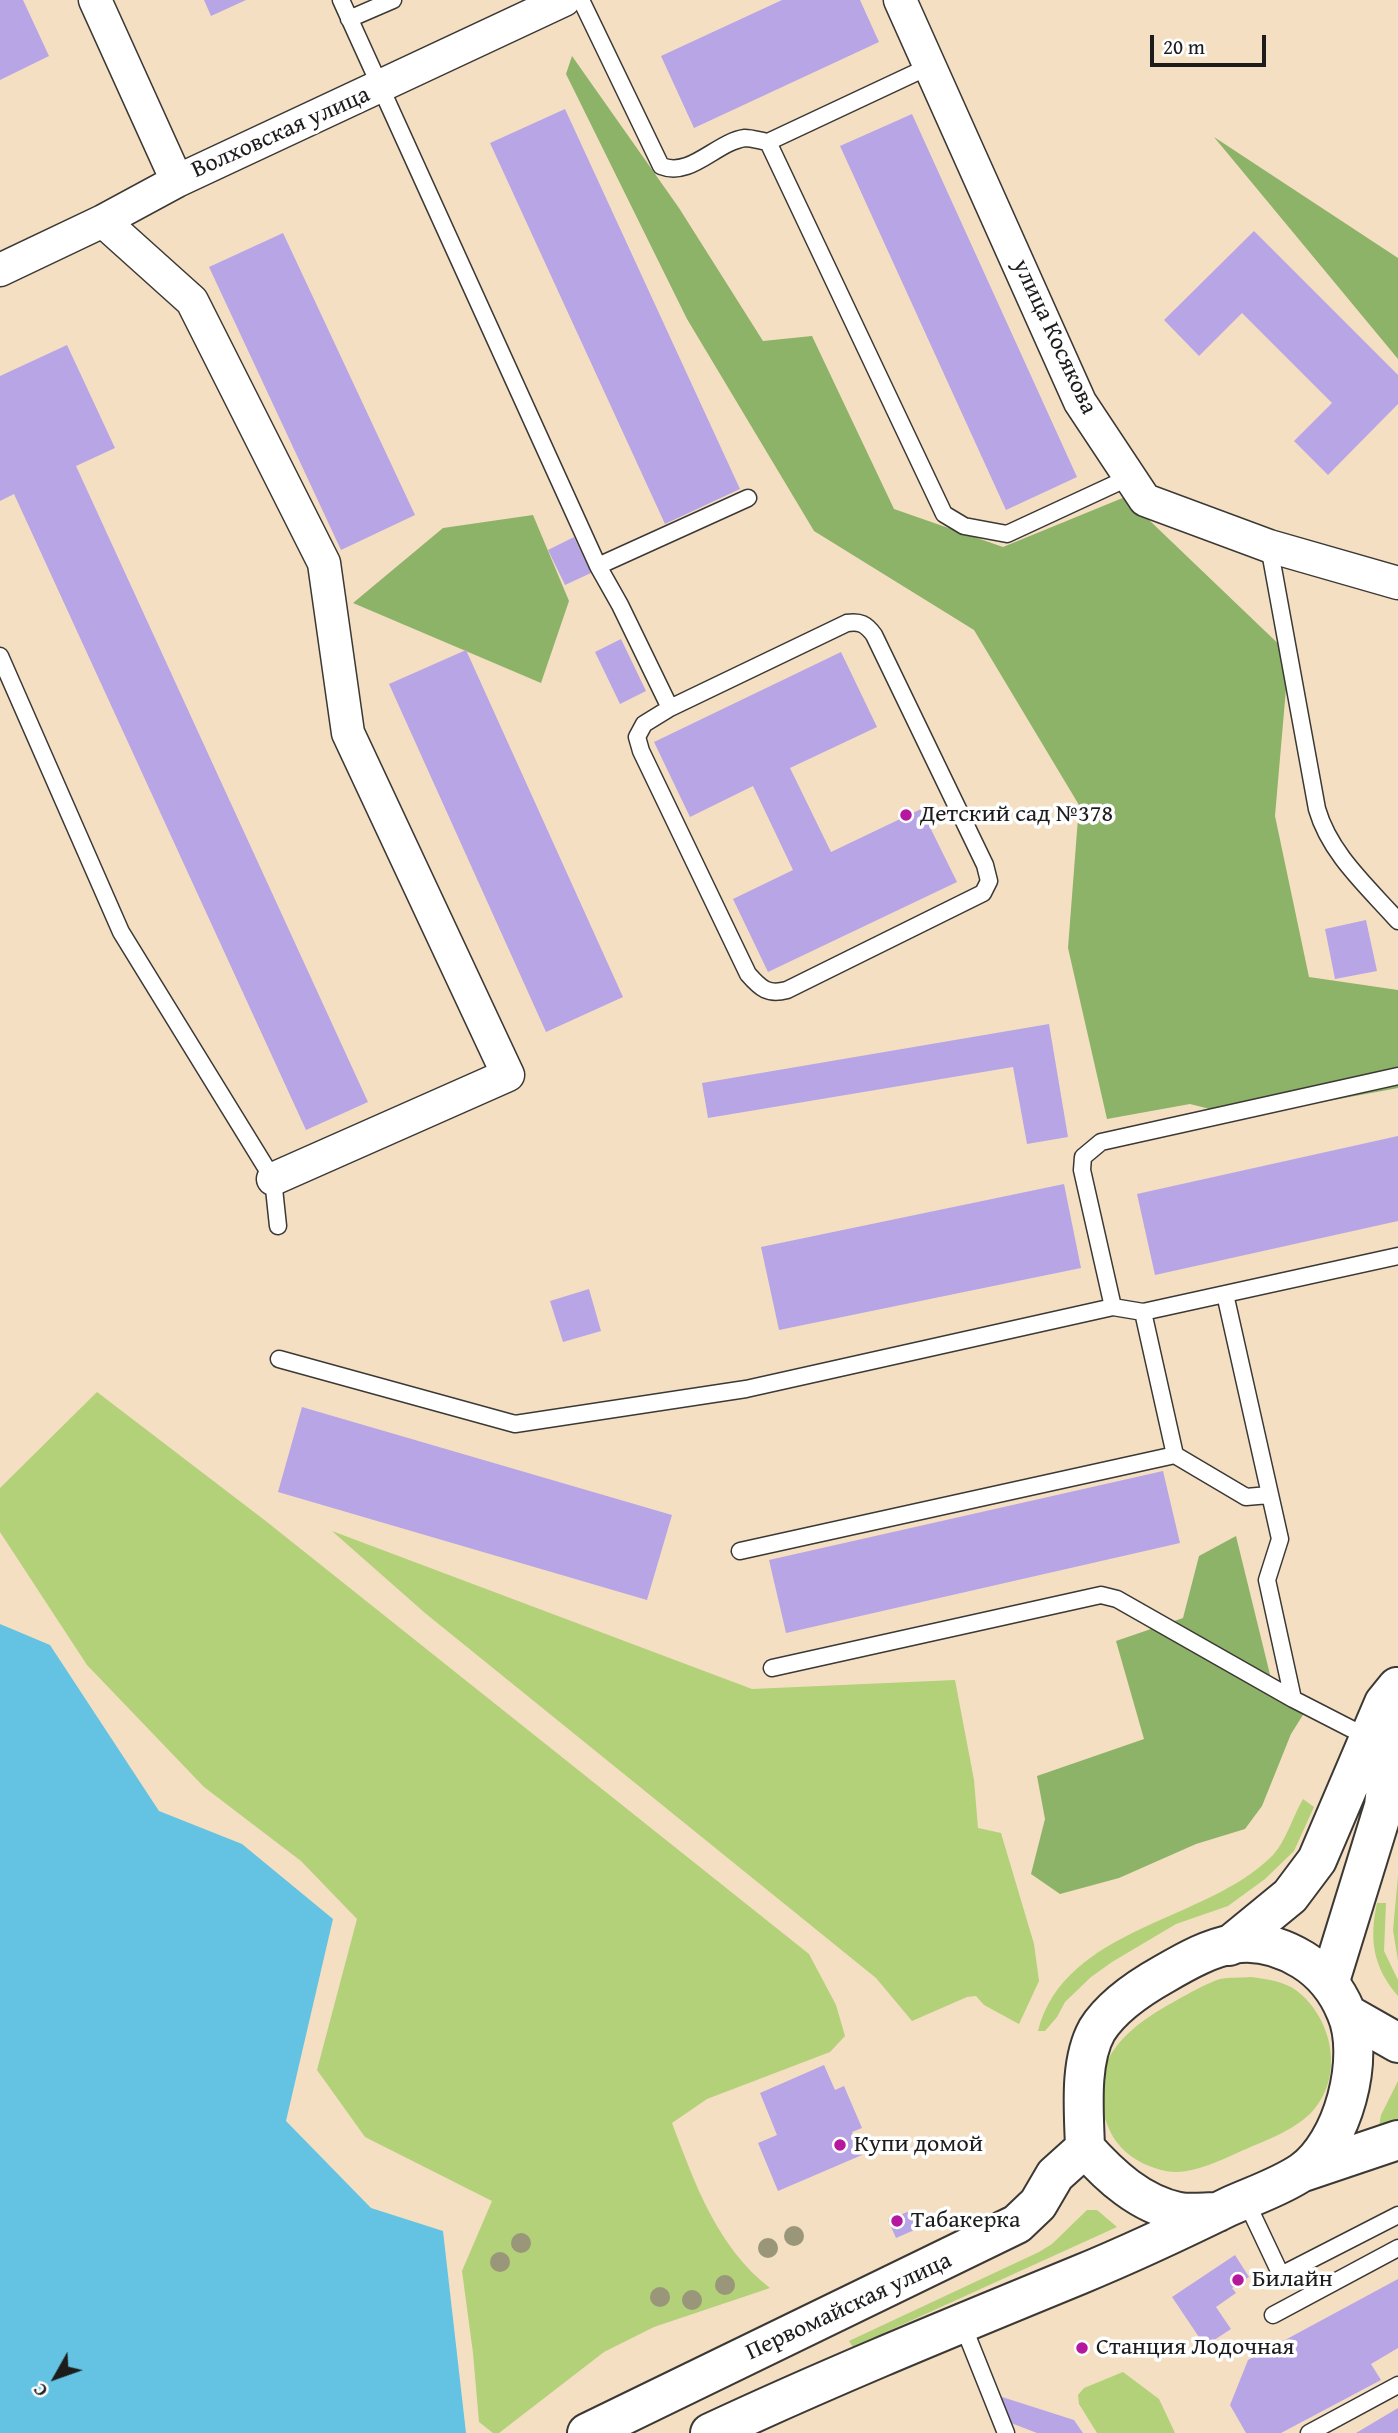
<!DOCTYPE html>
<html>
<head>
<meta charset="utf-8">
<style>
  body { margin:0 }
  #map { position:relative; width:1398px; height:2433px; overflow:hidden; background:#f4dfc3; font-family:"Gentium Book Plus",serif }
  canvas { display:block }
  .north { position:absolute; left:21px; top:2342px; width:70px; height:70px; -webkit-text-stroke:5px #fff; paint-order:stroke; rotate:230deg; font-size:19px; font-weight:700; line-height:28px; text-align:center; color:#1c1c1c }
  .north::after { content:''; display:block; margin:auto; width:24px; height:32px; background:#1c1c1c; clip-path:polygon(50% 0,100% 100%,50% 72%,0 100%) }
  .scale { position:absolute; left:1150px; top:35px; width:116px; height:32px; box-sizing:border-box; border:4px solid #1c1c1c; border-top:0; padding-left:9px; font-size:21px; line-height:24px; white-space:nowrap; color:#1c1c1c; -webkit-text-stroke:5px #fff; paint-order:stroke }
</style>
</head>
<body>
<div id="map">
<canvas width="1398" height="2433"></canvas>
<div class="north">С</div>
<div class="scale">20 m</div>
</div>
<script>
const ctx = document.querySelector('canvas').getContext('2d');
ctx.lineJoin = 'round';
function paint(path, color) { ctx.fillStyle = color; ctx.fill(path, 'evenodd'); }
function strokePath(path, color, width, dash) { ctx.strokeStyle = color; ctx.lineWidth = width; ctx.lineCap = dash ? 'butt' : 'round'; ctx.setLineDash(dash || []); ctx.stroke(path); }
function drawText(font, color, halo, rows, align = 'center') {
  ctx.font = font + ' "Gentium Book Plus",serif'; ctx.lineWidth = 7; ctx.setLineDash([]); ctx.textBaseline = 'middle'; ctx.strokeStyle = halo; ctx.fillStyle = color; for (const [text, x, y, turn = 0] of rows) {
    ctx.save(); ctx.translate(x, y); ctx.rotate((+turn || 0) * Math.PI / 180); ctx.textAlign = isNaN(turn) ? turn : align; if (halo) ctx.strokeText(text, 0, 0); ctx.fillText(text, 0, 0); ctx.restore();
  }
}
paint(new Path2D(`
  M97 1392 267 1522 809 1954 836 2005 845 2036 830 2052 707 2099 672 2123C695 2184 717 2247 770 2288L654 2327 604 2352 499 2433H493L479 2422 473 2353 462 2271 492 2201 365 2137 317 2070 357 1919 301 1861 204 1787 87 1665 0 1532V1488Z
  M332 1531 752 1689 955 1680 974 1780 978 1828 1001 1833 1034 1944 1039 1981 1019 2024 984 2005 976 1996 967 1997 912 2021 876 1978 425 1613Z
  M1303 1799 1314 1807 1294 1851 1265 1879 1228 1906 1176 1924 1112 1962 1091 1977 1065 2002 1057 2017 1045 2031H1038C1065 1926 1208 1922 1273 1855 1286 1841 1293 1816 1303 1799Z
  M1398 1876V1961L1393 1930Z
  M1377 1903H1386L1384 1951 1398 1980V1996C1373 1967 1369 1940 1377 1903Z
  M1251 1977C1266 1979 1284 1981 1297 1991 1333 2019 1345 2077 1311 2113 1290 2133 1263 2141 1237 2153 1214 2163 1187 2177 1161 2170 1136 2163 1116 2149 1107 2124 1085 2061 1126 2028 1177 2000 1190 1993 1205 1984 1220 1979 1229 1977 1241 1978 1251 1977Z
  M1398 2081V2121L1379 2126 1381 2115Z
  M1087 2210H1097L1117 2227 853 2347 849 2341 1039 2252 1052 2244Z
  M1123 2372 1159 2399 1175 2433H1097L1079 2404 1078 2395 1084 2388Z`), '#b2d178');
paint(new Path2D(`
  M572 56 679 208 763 341 812 336 894 509 1003 547 1125 497 1289 654 1275 816 1309 977 1398 990V1088L1242 1117 1190 1104 1107 1119 1068 948 1079 805 974 630 814 531 687 319 566 74Z
  M1214 137 1398 258V359Z
  M533 515 569 601 541 683 353 603 443 528Z
  M1236 1536 1276 1699H1313L1291 1734 1262 1806 1245 1829 1196 1844 1119 1878 1060 1894 1031 1874 1045 1819 1037 1776 1144 1739 1116 1641 1183 1618 1199 1556Z`), '#8db368');
paint(new Path2D(`
  M0 1624 50 1645 159 1811 242 1844 333 1919 286 2121 371 2208 443 2231 466 2433H0Z`), '#64c3e2');
paint(new Path2D(`
  M0 0H23L49 56 0 80Z
  M204 0H246L211 16Z
  M782 0H860L879 42 694 128 661 56Z
  M565 109 740 489 665 524 490 143Z
  M912 114 1077 477 1006 510 840 146Z
  M1254 231 1398 375V404L1328 475 1294 441 1332 403 1242 313 1199 356 1164 320Z
  M283 233 415 515 341 550 209 267Z
  M67 345 115 448 76 466 368 1102 306 1130 14 494 0 501V376Z
  M574 537 591 573 565 585 548 550Z
  M621 639 646 691 620 704 595 652Z
  M466 650 623 997 546 1032 389 684Z
  M841 652 877 727 790 768 831 852 921 809 957 882 768 972 733 899 793 870 753 786 690 817 654 742Z
  M1366 920 1377 971 1335 979 1325 929Z
  M1049 1024 1068 1137 1027 1144 1013 1067 708 1118 702 1083Z
  M1398 1136V1221L1155 1275 1137 1194Z
  M1064 1184 1081 1268 779 1330 761 1247Z
  M589 1289 601 1331 563 1342 550 1301Z
  M302 1407 672 1515 647 1600 278 1492Z
  M1163 1471 1180 1543 786 1633 769 1560Z
  M824 2065 835 2090 844 2086 862 2128 852 2132 862 2155 778 2191 758 2143 777 2135 760 2093Z
  M912 2210 919 2228 896 2238 888 2220Z
  M1235 2255 1249 2277 1232 2288 1236 2293 1216 2307 1231 2329 1205 2346 1172 2297Z
  M1398 2279V2348L1371 2364 1381 2380 1281 2433H1246L1230 2405 1248 2360Z
  M999 2396 1074 2420 1083 2433H1037L1011 2423Z
  M1398 2408V2433H1356Z`), '#b8a5e6');
const lane = new Path2D(`
  M341 0 598 566 748 498
  M581 0 661 166C691 178 716 142 745 138 752 138 761 141 768 142L944 514 964 526 1007 534 1130 477
  M349 19 393 0
  M768 142 930 66
  M1269 546 1317 809C1330 854 1367 886 1398 921
  M598 566 620 605 670 708 644 724 637 737 641 751 748 974C761 989 768 995 787 990L983 893 989 881 985 865 874 635C866 624 860 621 847 623L670 708
  M0 656 121 932 273 1179 278 1226
  M1398 1076 1101 1142 1083 1157 1082 1170 1113 1307 1143 1312 1398 1256
  M1225 1294 1280 1539 1267 1580 1293 1699 1369 1738
  M279 1359 515 1424 746 1389 1113 1307
  M1175 1455 1246 1497 1269 1495
  M740 1551 1175 1455 1143 1312
  M772 1668 1101 1595 1117 1599 1293 1699
  M1245 2199 1281 2275 1398 2215
  M1273 2315 1398 2248
  M962 2323 1006 2433
  M1309 2433 1398 2385`);
const street = new Path2D(`
  M95 0 177 181
  M900 0 1080 402 1145 500 1269 546 1398 583
  M103 221 192 301 324 563 348 733 508 1075 273 1179
  M0 270 103 221 177 181 564 0`);
const secondary = new Path2D(`
  M1229 1946 1290 1896 1317 1860 1384 1703 1397 1687
  M1330 1981 1384 1806 1395 1705`);
const primary = new Path2D(`
  M1347 2014 1398 2043
  M1303 2172 1398 2140
  M587 2433 1017 2224 1038 2204 1055 2175 1085 2148
  M710 2433C832 2376 955 2326 1079 2275 1130 2254 1179 2231 1228 2207 1252 2196 1280 2187 1302 2172 1343 2144 1366 2057 1346 2012 1337 1990 1324 1973 1303 1960 1250 1928 1214 1945 1164 1974 1139 1988 1112 2006 1097 2030 1079 2062 1084 2112 1085 2148 1110 2176 1140 2204 1179 2212 1191 2214 1205 2212 1218 2212`);
strokePath(lane, '#3c3935', 19);
strokePath(street, '#3c3935', 35);
strokePath(secondary, '#3c3935', 42);
strokePath(primary, '#3c3935', 42);
strokePath(lane, '#fff', 16);
strokePath(street, '#fff', 32);
strokePath(secondary, '#fff', 38);
strokePath(primary, '#fff', 38);
ctx.fillStyle = '#9a9679';
for (const [x, y] of [
  [794,2236],
  [521,2243],
  [768,2248],
  [500,2262],
  [725,2285],
  [660,2297],
  [692,2300]
]) { ctx.beginPath(); ctx.arc(x, y, 10, 0, 2 * Math.PI); ctx.fill(); }
for (const [x, y, r, color] of [
  [906,815,7,"#b5179e"],
  [840,2145,7,"#b5179e"],
  [897,2221,7,"#b5179e"],
  [1238,2280,7,"#b5179e"],
  [1082,2348,7,"#b5179e"]
]) { const dot = new Path2D(); dot.arc(x, y, r, 0, 2 * Math.PI); ctx.fillStyle = color; ctx.fill(dot); strokePath(dot, '#fff', 2.5); }
drawText('24px', '#1c1c1c', '#fff', [
  ["Волховская улица",281,133,-24],
  ["улица Косякова",1054,337,65],
  ["Первомайская улица",849,2307,-25]
]);
drawText('24px', '#1c1c1c', '#fff', [
  ["Детский сад №378",920,815],
  ["Купи домой",854,2145],
  ["Табакерка",911,2221],
  ["Билайн",1252,2280],
  ["Станция Лодочная",1096,2348]
], 'left');
</script>
</body>
</html>
